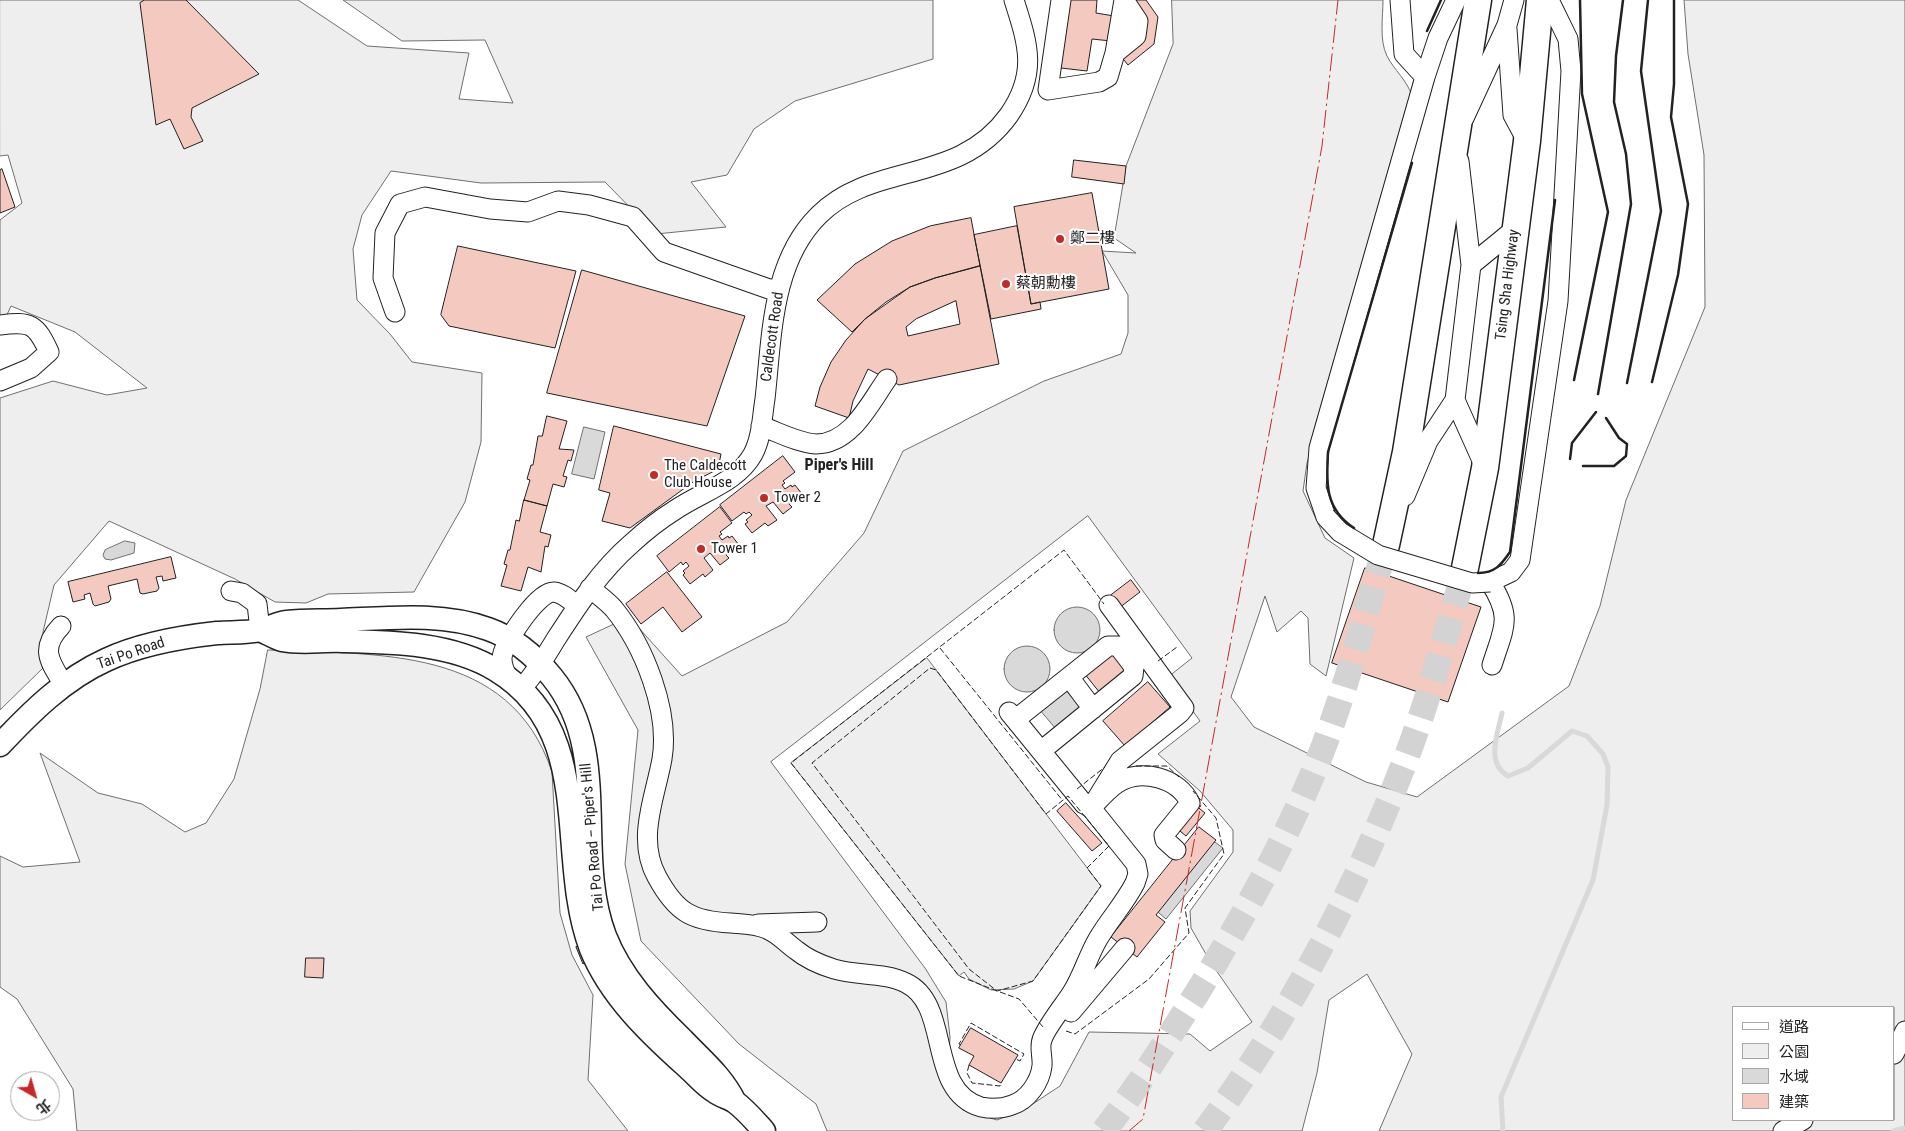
<!DOCTYPE html>
<html>
<head>
<meta charset="utf-8">
<style>
  body { margin:0 }
  #map { position:relative; width:1905px; height:1131px; overflow:hidden; background:#fff; font-family:"Roboto Condensed","Noto Sans TC",sans-serif }
  canvas { display:block }
  .legend { position:absolute; left:1732px; top:1006px; width:162px; height:115px; box-sizing:border-box; background:#fff; border:1px solid #a7a7a7; margin:0; padding:6px 9px; list-style:none; font-size:15px; color:#222 }
  .legend li { display:flex; align-items:center; gap:10px; height:25px }
  .legend b { width:25px; border:1px solid #a7a7a7 }
  .north { position:absolute; left:10px; top:1071px; width:50px; height:50px; box-sizing:border-box; background:#fff; border:1px solid #a7a7a7; border-radius:50%; rotate:142deg; font-size:14px; font-weight:700; line-height:20px; text-align:center; color:#222 }
  .north::after { content:''; display:block; margin:auto; width:18px; height:22px; background:#c62828; clip-path:polygon(50% 0,100% 100%,50% 72%,0 100%) }
</style>
</head>
<body>
<div id="map">
<canvas width="1905" height="1131"></canvas>
<ul class="legend">
<li><b style="height:6px;background:#fff"></b>道路</li>
<li><b style="height:14px;background:#eee"></b>公園</li>
<li><b style="height:14px;background:#d9d9d9"></b>水域</li>
<li><b style="height:14px;background:#f3c9c0"></b>建築</li>
</ul>
<div class="north">北</div>
</div>
<script>
const ctx = document.querySelector('canvas').getContext('2d');
ctx.lineJoin = 'round';
function paint(path, color) { ctx.fillStyle = color; ctx.fill(path, 'evenodd'); }
function strokePath(path, color, width, dash) { ctx.strokeStyle = color; ctx.lineWidth = width; ctx.lineCap = dash ? 'butt' : 'round'; ctx.setLineDash(dash || []); ctx.stroke(path); }
function drawText(font, color, halo, rows, align = 'center') {
  ctx.font = font + ' "Roboto Condensed","Noto Sans TC",sans-serif'; ctx.lineWidth = 4; ctx.setLineDash([]); ctx.textBaseline = 'middle'; ctx.strokeStyle = halo; ctx.fillStyle = color; for (const [text, x, y, turn = 0] of rows) {
    ctx.save(); ctx.translate(x, y); ctx.rotate((+turn || 0) * Math.PI / 180); ctx.textAlign = isNaN(turn) ? turn : align; if (halo) ctx.strokeText(text, 0, 0); ctx.fillText(text, 0, 0); ctx.restore();
  }
}
const green = new Path2D(`
  M0 0H298L367 46 469 53 459 99 513 103 485 40 402 41 343 0H933V59L795 101 754 129 727 175 691 182 726 227 656 234 605 182 481 183 391 171 362 215 353 249 357 300 390 334 412 362 482 373 481 442 465 502 414 592 328 594 306 603 275 602 235 579 109 521 54 585 43 632 44 667 0 710V398L53 381 107 395 147 388 75 332 11 306 0 330V220L22 203 8 155 0 156Z
  M1172 0H1383C1383 17 1379 40 1387 56 1394 70 1407 80 1412 96L1307 463 1303 491 1325 538 1354 558 1326 676 1310 664 1308 618 1301 611 1277 632 1265 596 1231 697 1254 727 1366 782 1417 797 1569 686 1600 606 1626 500 1705 307 1704 155 1688 54 1684 0H1905V1131H1379L1412 1054 1367 974 1329 1000 1317 1073 1302 1131H827L816 1104 739 1044 641 941 625 864 638 730 586 637 629 617 682 676 787 622 864 533 903 451 1044 381 1121 354 1128 333V295L1102 251 1136 253 1114 238 1126 166 1173 44ZM1088 516 1192 658 1168 677 1200 721 1158 754 1200 791 1233 830V852L1190 911 1191 928 1211 963 1252 1022 1210 1051 1190 1034 1089 1032 1060 1086 1025 1109 997 1120 963 1110 957 1080 949 1058 950 1037 946 1002 925 968 771 762ZM1734 1007H1894V1120H1734Z
  M268 650C377 655 510 645 552 772L560 913 572 955 593 995 588 1080 628 1131H77L73 1089 17 999 0 987V856L23 867 80 862 40 753 98 793 142 804 185 832 206 823 234 779 260 689Z
  M927 658 1101 886 1033 981 1014 989 991 990 969 979 964 972 959 976 791 763Z`);
paint(green, '#eee');
strokePath(green, '#6f6f6f', 1);
const water = new Path2D(`
  M584 427 605 432 594 479 572 474Z
  M125 541 135 543 134 553 111 560 105 559 103 555 105 550Z
  M1054 630a23 23 0 1 1 46 0a23 23 0 1 1-46 0Z
  M1004 669a23 23 0 1 1 46 0a23 23 0 1 1-46 0Z
  M1064 688 1081 708 1056 729 1039 709Z
  M1208 837 1223 848 1166 919 1152 907Z`);
paint(water, '#d9d9d9');
strokePath(water, '#6f6f6f', 1);
strokePath(new Path2D(`
  M1502 713C1498 733 1485 763 1508 776L1528 768 1572 731 1587 736 1603 754 1608 767 1607 805 1593 880 1501 1097 1503 1131
  M1893 1131 1905 1128`), '#d9d9d9', 5);
const building = new Path2D(`
  M145 0H186L259 74 192 108 191 117 203 141 184 149 170 119 156 125 140 3Z
  M1070 0H1097L1096 13 1114 16 1111 41 1092 39 1087 71 1061 68Z
  M1129 0H1146L1158 17 1154 44 1128 65 1120 55Z
  M1074 160 1126 166 1124 184 1072 177Z
  M2 169 15 207 0 213V170Z
  M1092 193 1109 289 1031 304 1014 207Z
  M971 218 980 266 935 278 910 287 886 302 865 319 852 332 817 300 855 264 892 241 930 226Z
  M1017 226 1031 304 1040 302 1041 309 991 319 974 235Z
  M458 246 576 271 555 348 449 326 441 315Z
  M980 266 999 364 899 385 868 369 853 401 849 418 815 406 820 387 831 362 846 340 865 319 910 287 935 278ZM956 301 960 324 908 336 906 327 916 319Z
  M582 270 745 316 707 426 547 393Z
  M547 416 567 421 559 449 574 450 571 461 568 460 563 476 567 477 564 487 553 484 547 506 524 500 530 480 527 479 531 465H533L538 436H542Z
  M614 426 721 454 718 469 693 482 630 528 602 521 610 493 599 490Z
  M783 456 795 472 783 481 785 483 782 485 785 489 791 485 792 487 795 485 802 494 789 504 792 507 783 514 773 502 766 506 777 520 768 526 765 523 752 533 745 524 748 522 746 520 752 515 749 512 746 514 744 512 732 521 720 505Z
  M524 500 547 506 540 532 551 535 548 547 545 546 541 572 528 567 521 591 501 586 507 565 504 564 508 550H510L516 520 519 521Z
  M720 507 732 523 720 532 722 534 719 536 722 540 728 536 729 538 732 536 739 545 726 555 729 558 720 565 710 553 704 558 713 570 705 577 703 574 690 584 683 575 685 573 683 571 689 566 686 562 683 565 681 562 669 572 657 556Z
  M171 557 176 578 163 581 162 576 156 577 159 588 157 591 143 594 140 593 137 579 108 586 111 599 109 602 95 606 93 604 90 593 84 595 85 599 73 602 68 582Z
  M1365 568 1481 607 1448 702 1332 663Z
  M667 572 702 617 682 632 663 607 641 624 626 604Z
  M1131 580 1140 592 1119 608 1110 596Z
  M1115 648 1131 668 1100 693 1084 673Z
  M1148 682 1170 707 1125 746 1103 721Z
  M1066 803 1102 843 1092 851 1057 811Z
  M1194 804 1205 813 1186 836 1175 827Z
  M1199 827 1216 840 1156 915 1165 922 1137 957 1111 937Z
  M579 946 586 962 583 964 576 947Z
  M306 958H324L323 978 305 977Z
  M971 1028 1018 1055 1001 1083 969 1065 974 1056 959 1048Z`);
paint(building, '#f3c9c0');
strokePath(building, '#222', 1);
strokePath(new Path2D(`
  M1104 1131C1138 1087 1167 1040 1197 993 1242 919 1285 842 1318 761 1346 691 1364 617 1386 545
  M1205 1131C1292 1013 1360 882 1411 745 1432 687 1448 627 1465 568`), '#d3d3d3', 26, [26, 13]);
const minor = new Path2D(`
  M1061 0 1048 90 1099 82 1108 77 1115 53 1124 0
  M1400 0 1404 54 1425 77
  M1507 29 1513 115 1527 141
  M1115 53 1136 36 1138 21 1124 0
  M1464 118 1507 25 1514 0
  M1471 265 1515 229
  M395 312 383 278 385 233 400 204 425 197 490 209 528 212 558 201 589 205 633 217 664 252 769 289H778
  M0 325C31 321 36 324 49 352L31 368 0 381
  M1455 400 1485 467
  M761 426C778 432 798 443 816 444 851 444 870 403 887 379
  M1405 496 1428 441 1455 400 1471 265 1459 161
  M1326 517 1316 488 1319 448 1425 77 1438 38 1456 0
  M590 588C598 595 607 601 614 609 644 646 670 711 662 759 655 798 636 839 657 877 676 912 691 921 731 923 743 924 756 924 767 929 779 934 786 943 796 950 807 959 821 965 834 969 857 976 884 972 906 983 952 1005 926 1091 981 1107 991 1109 1002 1109 1012 1105 1028 1100 1040 1082 1042 1066 1043 1058 1039 1047 1042 1040 1045 1028 1066 1003 1073 991 1083 975 1088 956 1098 939 1109 920 1125 903 1135 883L1138 874 1136 864 1091 808 1120 761 1180 713 1184 708 1109 605
  M231 591 242 593 257 604 260 630
  M61 626C39 649 50 662 64 685
  M1492 665C1504 627 1513 618 1490 582L1511 572 1520 560 1558 301 1571 71 1568 39 1549 0
  M1069 677 1093 709
  M509 679C504 671 500 662 503 653 508 638 538 591 554 592 563 593 571 601 578 606
  M521 689C535 674 545 657 556 639 578 605 600 571 631 544 644 532 659 520 675 510 701 492 737 483 753 454 762 437 762 417 765 399 772 337 771 262 819 215 873 161 958 186 1009 115 1038 73 1028 44 1014 0
  M1009 712 1084 804 1091 808C1099 800 1107 790 1116 784 1140 767 1179 778 1190 803L1164 835 1165 840 1176 850
  M1016 719 1108 646H1118L1134 667 1133 676 1041 751
  M758 924 817 922
  M1071 1012 1125 948
  M1894 1054 1905 1031
  M1783 1131 1803 1120`);
const major = new Path2D(`
  M260 630C267 633 275 638 282 640 301 644 324 640 343 641 393 642 452 643 496 670 598 732 555 855 591 949 610 996 650 1034 687 1067 696 1075 704 1085 714 1091 720 1096 729 1098 735 1102 746 1110 755 1121 764 1131
  M0 745C31 712 64 679 106 660 140 644 180 637 217 633 231 632 247 633 260 630 269 628 278 623 287 622 304 620 323 621 341 620 389 618 442 612 488 629 514 638 535 656 552 677 613 752 573 852 605 936 621 977 652 1010 683 1040 704 1062 721 1075 735 1102`);
const highway = new Path2D(`
  M1386 545 1406 452 1478 0
  M1465 568 1485 468 1527 141 1540 0`);
strokePath(minor, '#222', 21);
strokePath(major, '#222', 25);
strokePath(highway, '#222', 29);
strokePath(minor, '#fff', 19);
strokePath(major, '#fff', 22);
strokePath(highway, '#fff', 26);
const minorBridge = new Path2D(`
  M1326 517 1340 532 1378 555 1472 583 1490 582`);
strokePath(minorBridge, '#222', 21, []);
strokePath(minorBridge, '#fff', 19);
strokePath(new Path2D(`
  M940 648 1063 801
  M1158 661 1177 647
  M930 668 936 670 1046 814 1068 796 1109 846 1087 868 1101 886 1033 981 997 991 969 969 812 763Z
  M1136 766H1167L1179 777
  M1077 789 1105 767
  M997 991 959 976 791 763 1064 550 1104 604
  M1000 992 1019 999 1043 1027
  M1066 1031 1075 1034 1149 979 1189 933 1185 908 1224 854 1216 818 1193 791
  M961 1045 959 1044 971 1023 1024 1054 1020 1061 1016 1059
  M969 1065 967 1073 972 1083 1000 1086 1001 1083`), '#222', 1, [6, 2.5]);
strokePath(new Path2D(`
  M1427 31 1441 0
  M1574 380 1608 212 1582 94 1580 0
  M1652 382 1678 275 1688 204 1671 117 1674 84V0
  M1627 383 1661 211 1641 71 1648 0
  M1598 394 1631 204 1626 154 1614 102 1616 56 1623 0
  M1570 459 1572 443 1596 412
  M1583 466H1614L1626 456 1627 444 1619 438 1606 418
  M1354 528C1325 509 1326 483 1328 452L1412 163
  M1478 573C1495 573 1501 565 1510 552L1555 200`), '#222', 2.5);
strokePath(new Path2D(`
  M1129 1131 1143 1119 1322 146 1338 0`), '#c62828', 1, [18, 4, 2.5, 4]);
for (const [x, y, r, color] of [
  [1060,239,5,"#c62828"],
  [1006,284,5,"#c62828"],
  [654,475,5,"#c62828"],
  [764,498,5,"#c62828"],
  [701,549,5,"#c62828"]
]) { const dot = new Path2D(); dot.arc(x, y, r, 0, 2 * Math.PI); ctx.fillStyle = color; ctx.fill(dot); strokePath(dot, '#fff', 2); }
drawText('15px', '#222', '#fff', [
  ["鄭二樓",1070,239],
  ["蔡朝勳樓",1016,284],
  ["The Caldecott",664,466],
  ["Club House",664,483],
  ["Tower 2",774,498],
  ["Tower 1",711,549]
], 'left');
drawText('15px', '#222', '#fff', [
  ["Tsing Sha Highway",1508,285,-83],
  ["Caldecott Road",773,337,-82],
  ["Tai Po Road",131,654,-19],
  ["Tai Po Road – Piper's Hill",593,837,-95]
]);
drawText('bold 16px', '#222', '#fff', [
  ["Piper's Hill",839,466]
]);
</script>
</body>
</html>
